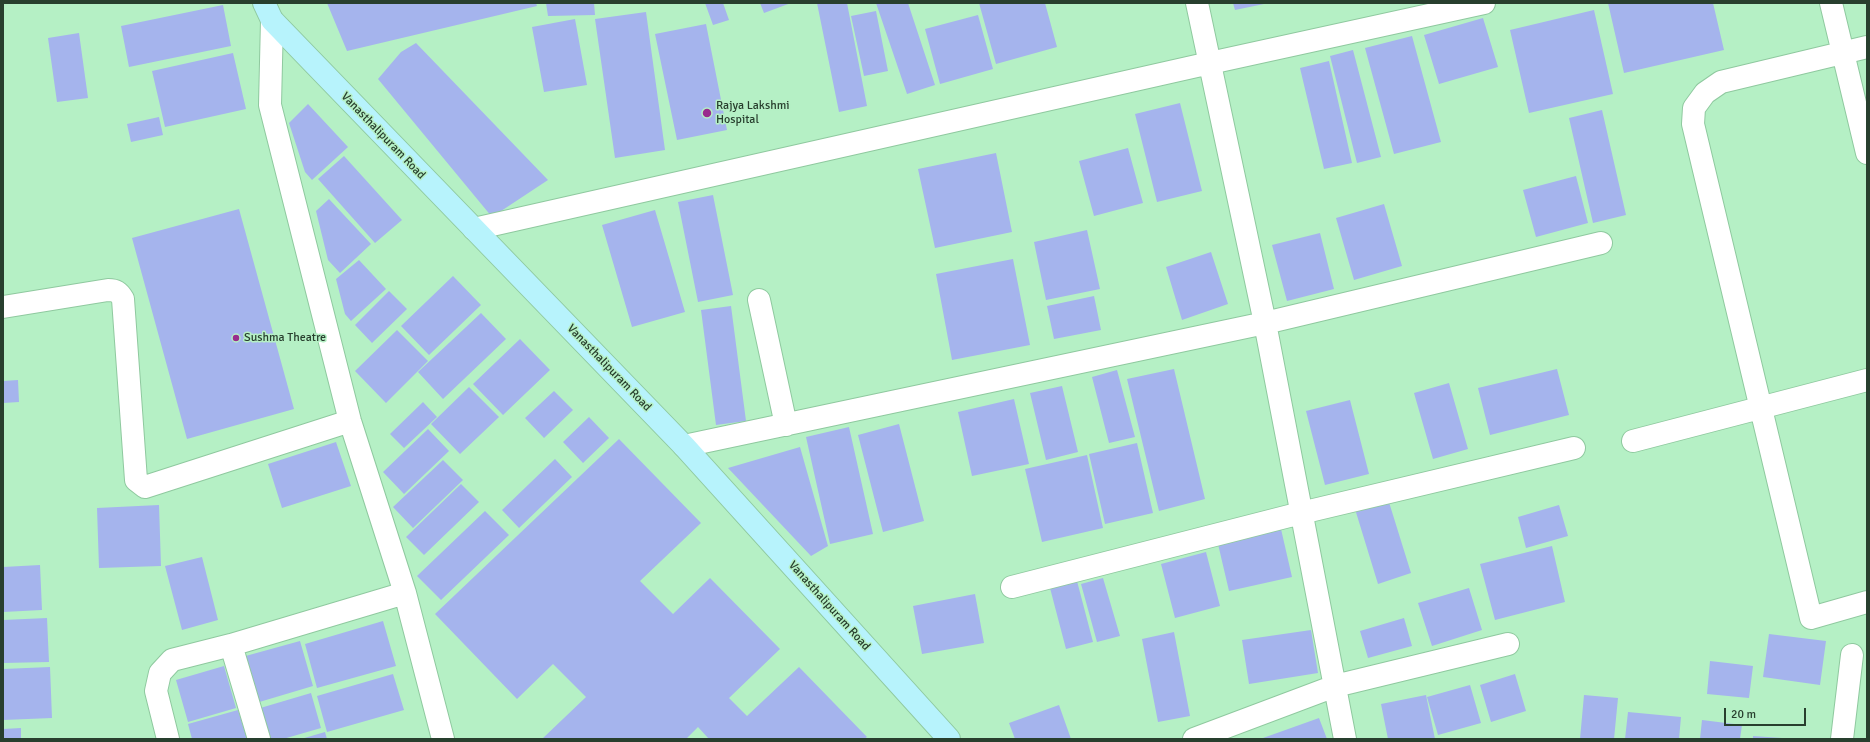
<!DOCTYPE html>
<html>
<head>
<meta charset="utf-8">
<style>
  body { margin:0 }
  #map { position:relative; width:1870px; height:742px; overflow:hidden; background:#b5f0c5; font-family:Signika,sans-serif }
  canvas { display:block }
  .frame { position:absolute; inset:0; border:4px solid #283f2e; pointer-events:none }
  .scale { position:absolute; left:1724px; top:708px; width:82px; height:18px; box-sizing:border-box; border:2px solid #283f2e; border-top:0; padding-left:5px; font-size:12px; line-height:14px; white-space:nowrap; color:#283f2e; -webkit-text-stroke:3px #b5f0c5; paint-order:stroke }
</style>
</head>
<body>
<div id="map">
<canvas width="1870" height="742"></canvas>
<div class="frame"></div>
<div class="scale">20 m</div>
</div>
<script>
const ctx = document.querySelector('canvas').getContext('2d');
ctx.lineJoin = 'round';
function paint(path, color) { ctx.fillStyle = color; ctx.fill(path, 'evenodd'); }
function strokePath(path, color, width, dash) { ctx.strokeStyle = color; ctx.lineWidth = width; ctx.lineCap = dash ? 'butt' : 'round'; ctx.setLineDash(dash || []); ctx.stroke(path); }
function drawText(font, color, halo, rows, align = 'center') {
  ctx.font = font + ' Signika,sans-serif'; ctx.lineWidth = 3; ctx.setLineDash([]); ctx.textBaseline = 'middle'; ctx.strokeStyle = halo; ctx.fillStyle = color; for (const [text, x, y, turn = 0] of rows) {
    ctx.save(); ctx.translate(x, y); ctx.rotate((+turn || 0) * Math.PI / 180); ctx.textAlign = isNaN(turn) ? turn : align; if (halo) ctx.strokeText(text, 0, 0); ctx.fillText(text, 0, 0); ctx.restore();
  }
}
paint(new Path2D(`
  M327 3H536L537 6 347 51Z
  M546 3H594L595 15 548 16Z
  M705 3H723L729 20 713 25Z
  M760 3H791L764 13Z
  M817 3H847L867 106 839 112Z
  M876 3H908L935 85 907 94Z
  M979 3H1045L1057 47 996 64Z
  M1233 3H1264V4L1235 10Z
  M1608 3H1713L1724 50 1624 73Z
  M223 5 231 46 129 67 121 26Z
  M1594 10 1613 94 1529 113 1510 30Z
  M876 11 888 71 864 76 851 16Z
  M646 12 665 150 615 158 595 19Z
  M978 15 993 69 940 84 925 29Z
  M1483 18 1498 67 1439 84 1424 35Z
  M575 19 587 85 544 92 532 27Z
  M706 24 727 130 677 140 655 34Z
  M79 33 88 98 57 102 48 38Z
  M1412 36 1441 142 1394 154 1365 48Z
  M416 43 548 180 492 217 378 79 401 52Z
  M1353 50 1381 157 1357 163 1330 56Z
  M233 53 246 109 165 127 152 71Z
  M1329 61 1352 163 1324 169 1300 68Z
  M1180 103 1202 191 1157 202 1135 114Z
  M308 104 348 147 312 180 305 172 289 123Z
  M1602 110 1626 215 1593 223 1569 118Z
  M159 117 163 135 131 142 127 124Z
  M1128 148 1143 203 1094 216 1079 161Z
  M996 153 1012 232 935 248 918 169Z
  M344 156 402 220 375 243 318 179Z
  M1576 176 1588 223 1536 237 1523 190Z
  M713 195 733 295 698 302 678 202Z
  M329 199 371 244 340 273 328 260 316 211Z
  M1384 204 1402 266 1354 280 1336 218Z
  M239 209 294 409 187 439 132 238Z
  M655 210 685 312 632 327 602 225Z
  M1087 230 1100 289 1046 300 1034 242Z
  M1320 233 1334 289 1287 301 1272 245Z
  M1211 252 1228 304 1182 320 1166 267Z
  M1013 259 1030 345 952 360 936 274Z
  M359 260 386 289 351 321 345 314 336 279Z
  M453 276 481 305 429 355 401 326Z
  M389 291 407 309 372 343 355 325Z
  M1094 296 1101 330 1054 339 1047 306Z
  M731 306 746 421 716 425 701 310Z
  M481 313 506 339 443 399 418 372Z
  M397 330 428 361 386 403 355 371Z
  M520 339 550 370 503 415 473 384Z
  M1174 369 1205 499 1159 511 1127 379Z
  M1557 369 1569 415 1490 435 1478 388Z
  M1117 370 1135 437 1109 443 1092 377Z
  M18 380 19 402 3 403V381Z
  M1449 383 1468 449 1433 459 1414 393Z
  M1062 386 1078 452 1046 460 1030 393Z
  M469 387 499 417 460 454 431 424Z
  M554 391 573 410 544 438 525 418Z
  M1014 399 1029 464 972 476 958 412Z
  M1350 400 1369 474 1325 485 1306 411Z
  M423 402 437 417 404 448 390 434Z
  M589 417 609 438 583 463 563 442Z
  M899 424 924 521 883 532 858 435Z
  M849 427 873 534 830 544 806 437Z
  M428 429 449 451 404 494 383 472Z
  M619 439 701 523 640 581 673 614 710 578 780 649 729 698 747 716 799 667 867 737 864 739H709L698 727 686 739H542L586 697 553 664 517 699 435 614Z
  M336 442 351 486 282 508 268 464Z
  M1137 443 1153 513 1105 524 1089 454Z
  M800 447 828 546 811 556 728 468Z
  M1087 455 1103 528 1042 542 1025 469Z
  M555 459 572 477 519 528 502 510Z
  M443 460 463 480 413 528 393 507Z
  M461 484 479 502 424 555 406 537Z
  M1388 499 1411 573 1378 584 1355 509Z
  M159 505 161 566 99 568 97 508Z
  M1559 505 1568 536 1526 548 1518 517Z
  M485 511 509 535 441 600 417 576Z
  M1281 529 1292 577 1229 591 1218 544Z
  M1552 546 1565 602 1495 620 1480 564Z
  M1206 552 1220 606 1175 618 1161 564Z
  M202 557 218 620 182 630 165 566Z
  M40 565 42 610 3 612V567Z
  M1103 578 1120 636 1097 642 1081 584Z
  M1077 581 1093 642 1066 649 1050 588Z
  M1469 588 1482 630 1432 646 1418 603Z
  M975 594 984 643 922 654 913 606Z
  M47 618 49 662 3 663V620Z
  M1404 618 1412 646 1368 658 1360 631Z
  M383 621 396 666 317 688 305 644Z
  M1311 630 1318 673 1249 684 1242 640Z
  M1174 632 1190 716 1158 722 1142 639Z
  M1769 634 1826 641 1820 685 1763 677Z
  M300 641 313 686 256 703 242 657Z
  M1710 661 1753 666 1749 698 1707 694Z
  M224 666 236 708 188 722 176 680Z
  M50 667 52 718 3 720V669Z
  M393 674 404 710 327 732 317 696Z
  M1515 674 1526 711 1491 722 1480 685Z
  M1470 685 1481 723 1438 735 1427 697Z
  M311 693 321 728 283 739H266L257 709Z
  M1426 695 1435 739H1388L1381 704Z
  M1584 695 1618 698 1614 739H1580Z
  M1059 705 1071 739H1015L1009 723Z
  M238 710 247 739H192L188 724Z
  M1628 712 1681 717 1679 739H1625Z
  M1319 718 1327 739H1263V738Z
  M1702 720 1742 725 1740 739H1700Z
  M21 728V739H3V729Z
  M325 732 327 739H301Z
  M1753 736 1782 738V739H1753Z`), '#a5b4ed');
const street = new Path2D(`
  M1197 3 1265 323 1345 739
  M1831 3 1867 153
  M272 20 270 105 350 421 405 593 443 739
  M1867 47 1721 82 1705 93 1694 108 1693 124 1811 618 1867 602
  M474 229 1210 63 1484 3
  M759 300 786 425
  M3 307 108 290C116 290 119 292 123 299L136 480 145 487 350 421
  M1633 441 1867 380
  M684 446 1265 323 1601 243
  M1012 587 1301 513 1574 448
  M231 645 259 739
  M168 739 156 691 160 673 172 660 231 645 405 593
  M1194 739 1335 686 1508 644
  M1842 739 1852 655`);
const secondary = new Path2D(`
  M264 3 272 20 684 446 949 739`);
strokePath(street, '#8fc99f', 24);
strokePath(secondary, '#8fc99f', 24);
strokePath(street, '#fff', 22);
strokePath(secondary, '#b7f3fc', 22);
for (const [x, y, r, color] of [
  [707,113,5,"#992c8d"],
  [236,338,4,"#992c8d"]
]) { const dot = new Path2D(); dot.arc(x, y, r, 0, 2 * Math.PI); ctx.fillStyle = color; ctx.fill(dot); strokePath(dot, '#b5f0c5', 1.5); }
drawText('12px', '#283f2e', '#b5f0c5', [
  ["Rajya Lakshmi",716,106],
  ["Hospital",716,120],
  ["Sushma Theatre",244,338]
], 'left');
drawText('12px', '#283f2e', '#b5f0c5', [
  ["Vanasthalipuram Road",383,136,46],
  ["Vanasthalipuram Road",609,368,46],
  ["Vanasthalipuram Road",829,606,48]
]);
</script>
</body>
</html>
